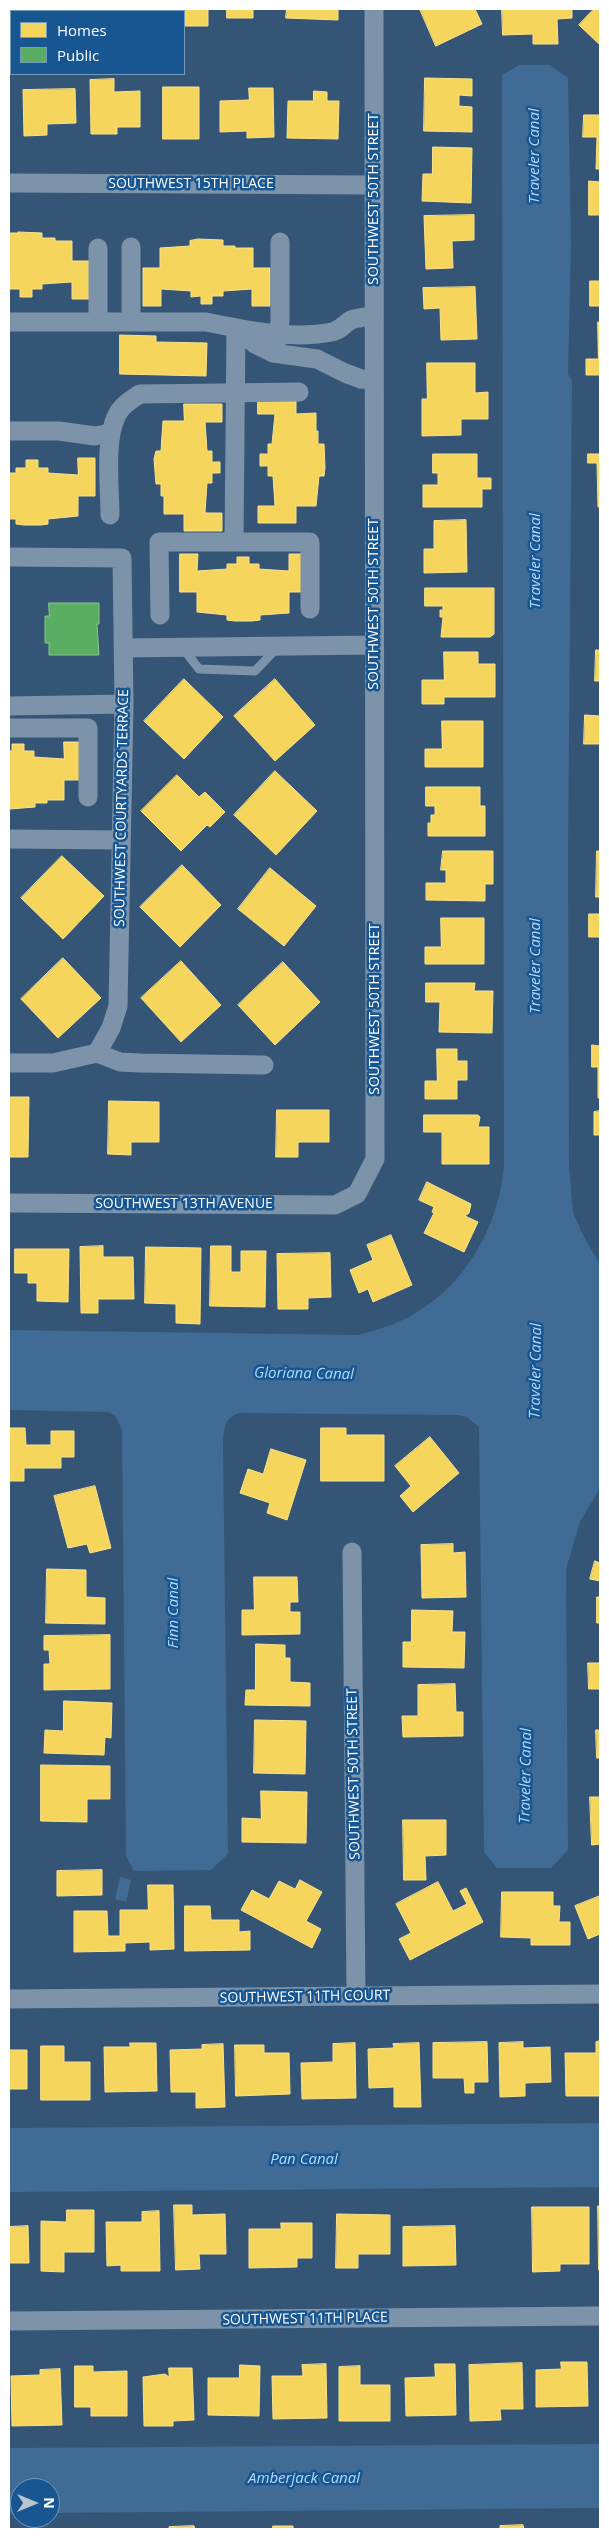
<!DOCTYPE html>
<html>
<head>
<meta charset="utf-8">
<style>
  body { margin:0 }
  #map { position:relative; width:609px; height:2538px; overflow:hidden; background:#345576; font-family:"Open Sans",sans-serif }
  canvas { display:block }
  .frame { position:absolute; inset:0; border:10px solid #fff; pointer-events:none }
  .legend { position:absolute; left:10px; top:10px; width:175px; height:65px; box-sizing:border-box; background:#185692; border:1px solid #749abe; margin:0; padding:6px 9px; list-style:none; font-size:15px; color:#fff }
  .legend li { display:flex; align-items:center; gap:10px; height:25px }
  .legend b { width:25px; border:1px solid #749abe }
  .north { position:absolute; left:10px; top:2478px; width:50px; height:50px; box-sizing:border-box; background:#185692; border:1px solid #749abe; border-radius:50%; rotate:90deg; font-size:14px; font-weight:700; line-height:20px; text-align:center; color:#fff }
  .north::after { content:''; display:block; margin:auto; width:18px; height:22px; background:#b8c4cf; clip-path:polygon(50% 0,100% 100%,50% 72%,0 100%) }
</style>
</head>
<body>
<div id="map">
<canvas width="609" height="2538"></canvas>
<div class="frame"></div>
<ul class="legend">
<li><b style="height:14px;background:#f6d55c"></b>Homes</li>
<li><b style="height:14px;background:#5aae61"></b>Public</li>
</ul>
<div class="north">N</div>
</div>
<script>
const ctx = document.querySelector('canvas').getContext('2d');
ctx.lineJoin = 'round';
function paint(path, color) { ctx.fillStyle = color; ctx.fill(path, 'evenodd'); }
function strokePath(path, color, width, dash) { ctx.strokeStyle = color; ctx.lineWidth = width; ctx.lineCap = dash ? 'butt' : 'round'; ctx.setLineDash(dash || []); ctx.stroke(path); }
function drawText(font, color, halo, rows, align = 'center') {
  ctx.font = font + ' "Open Sans",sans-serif'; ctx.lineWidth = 5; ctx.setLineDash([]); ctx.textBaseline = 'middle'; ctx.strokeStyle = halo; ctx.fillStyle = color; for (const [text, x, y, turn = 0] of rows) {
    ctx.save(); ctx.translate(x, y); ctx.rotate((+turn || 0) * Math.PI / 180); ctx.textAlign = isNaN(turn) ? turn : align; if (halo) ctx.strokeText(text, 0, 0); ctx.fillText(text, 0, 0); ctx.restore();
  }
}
paint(new Path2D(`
  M519 65H550L568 78 571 245 568 374 572 381 568 855 569 1166 573 1212 581 1231 600 1265V1488L580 1522 566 1569 568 1850 551 1868H497L484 1852 479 1427 467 1417 458 1415 240 1413C224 1417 224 1429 223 1442L228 1854 211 1870 134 1871 126 1856 122 1430 115 1415 108 1412 9 1410V1330L358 1335C369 1332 380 1329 391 1325 457 1300 498 1234 504 1166L502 75Z
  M120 1877 131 1880 126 1902 115 1899Z
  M600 2123V2187L9 2192V2128Z
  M600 2444V2508L50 2513V2488H20V2513L9 2514V2448Z`), '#406b95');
const homes = new Path2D(`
  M26 9H73V11H26Z
  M93 9H139V11H93Z
  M156 9H208V26H184V11H156Z
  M227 9H253V18H227Z
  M287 9H338V20L286 18Z
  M420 9H475L482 24 436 46Z
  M502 9H572V18L557 19 558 44H533V34L503 35Z
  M594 9H600V45L579 25Z
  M425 78 472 79V96L459 95V106L472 107V132L424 131Z
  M114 79V92L140 91V127H117V134H91L90 80Z
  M163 87H199V139H163Z
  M249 88H273L274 137 247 138V131L220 132V101L249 100Z
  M75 89 76 123 47 124V135L24 136 23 90Z
  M314 91 327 92V101H339L338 139 287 138 288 101H313Z
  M584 115H600V169H596L597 137H583Z
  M433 147 472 148 471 203 422 201 423 174H432Z
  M589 181 600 182V215H589Z
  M474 215V240L452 241 453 268 426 269 424 216Z
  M18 232 42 233V238H55V241H72V261H89V299H72V282L42 284V289H32V297H20V289H10L9 238 10 233H18Z
  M198 239 223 240V246H235V248H253V268H270V306H252V289L223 291V296H212V304H201V296L191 297V291L161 289V306H143V268H160V248L190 246V241Z
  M590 281H600V306H590Z
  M475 287 477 339 441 340 440 308 424 309 423 288Z
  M598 322H600V375H586V359H598Z
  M120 335 156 336V342L207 343 206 376 120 374Z
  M427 363H475V393L488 392V419H461V435L422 436V399H427Z
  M258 397H296V414L316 413V431H318V444H324L325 468 324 476H319L316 506H296V523H258V506H275L273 476H268V466H260V454H268V444H272L275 414H258Z
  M184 404H222V422H205L207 451H212V462H220V473H212V483H207L205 513H222V531H184V514H164V496H161V484H156L154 459 156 451H161L163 421H184Z
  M433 454H477V478H491V489H482V507H423V485H438V473H433Z
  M588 454H600V507H598L597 463H588Z
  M78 458H95V496H78V516L48 519V524L41 525H24L16 524V519H9V473H16V468H26V460H38V468H48V473L78 475Z
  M466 520 467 572 424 573V549H434V521Z
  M180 554H198L197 571 227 569V564H237V557H249V564H259V569L289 571V554H306V592H289V613L260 615V620L252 621H235L227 620V615L197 612V592H180Z
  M425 588H494V634L490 637H441L443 617H440V610H443V606H425Z
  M596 650H600V681H595Z
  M444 652H478V664H495V697H444V704H422V680H444Z
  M184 679 223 717 184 759 144 721Z
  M275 679 315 725 275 761 234 716Z
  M585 715 600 716V744H584Z
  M442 721H483V767H425V749H442Z
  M64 742H81V780H64V800H47V803H35V807L10 809 9 751H12V744H24V751H34V757L64 759Z
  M275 771 317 811 276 855 234 815Z
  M177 775 199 797 205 792 225 812 210 827 207 825 181 851 141 811Z
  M426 787H480V806H485V836H428V823H431V815H435V806H426Z
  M443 851H493V884H485V901L426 900V883H446V870H441Z
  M597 851H600V897H596Z
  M62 856 104 896 63 939 21 898Z
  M182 865 221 905 180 947 140 907Z
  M270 868 316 906 284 946 238 909Z
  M589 914H600V937H589Z
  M441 918H484V964H425V947H441Z
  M63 958 101 998 58 1038 21 999Z
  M181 961 221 1005 181 1042 141 998Z
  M283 962 320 1002 275 1045 238 1005Z
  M426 983H475L474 991H493L492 1033 439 1032 440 1002H426Z
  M592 1045 600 1046V1098H598V1067H592Z
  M437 1049H457V1061H467V1080H457V1099H425V1081H437Z
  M9 1097H29L28 1157H9Z
  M109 1101 159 1102V1142H131V1155L108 1154Z
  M277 1110H329V1142H298V1157H276Z
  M600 1111V1135H594V1112Z
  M424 1115H478L480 1117 478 1127H489V1164H442V1132H424Z
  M427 1182 471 1204 469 1213 465 1216 478 1222 464 1252 424 1233 434 1213 432 1212 434 1207 419 1200Z
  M391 1235 412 1285 373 1302 368 1289 359 1293 350 1270 373 1260 367 1245Z
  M103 1246V1257H133L134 1299H98V1313H81L80 1247Z
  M211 1246H231V1272H241V1251H266L265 1307 210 1306Z
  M146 1247 201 1248 200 1324 176 1323V1304L145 1303Z
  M15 1249H69L68 1302 37 1301V1283H28V1273H15Z
  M330 1253 331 1297 308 1298V1309H278L277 1254Z
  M9 1428H25L26 1445H51V1431H74V1457H61V1468H24V1481H9Z
  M321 1428H346V1435H384V1481H321Z
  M430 1437 459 1473 413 1512 400 1496 411 1486 395 1466Z
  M271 1449 306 1460 287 1520 267 1513 270 1503 240 1493 248 1469 263 1474Z
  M95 1486 111 1548 90 1553 87 1544 68 1548 54 1496Z
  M453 1544V1553L465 1552 466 1597 422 1598 421 1545Z
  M595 1561 600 1563V1581L590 1579Z
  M47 1569 86 1570V1597L105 1598V1624L46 1623Z
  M254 1577H297L298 1602H290V1612H300V1634L242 1635V1610H254Z
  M597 1597H600V1623H597Z
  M412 1610 453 1611 452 1632H465L464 1668 403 1667V1642H411Z
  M110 1635V1689L44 1690V1664H50L49 1650H44V1636Z
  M256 1644 285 1645V1658H290V1682L310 1683V1706L245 1705 246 1690H255Z
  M588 1663H600V1689H589Z
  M455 1684 456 1712H463V1736L403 1737 402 1716H418V1685Z
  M64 1701 112 1703 111 1738 105 1737 104 1755 44 1753 45 1730 63 1731Z
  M255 1720 306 1721 305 1774 254 1773Z
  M596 1730H600V1783V1758H597Z
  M41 1765 110 1766V1799H87V1822L41 1821Z
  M261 1791 307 1792 306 1843 242 1842V1818L261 1819Z
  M590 1797H600V1844L592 1845Z
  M403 1820H446V1855L425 1856 426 1880H404Z
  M102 1870V1895L57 1896V1871Z
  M300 1880 322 1892 306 1921 321 1929 312 1948 241 1910 252 1890 269 1899 279 1881 295 1889Z
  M438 1882 453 1911 467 1904 460 1891 466 1888 483 1922 410 1960 399 1939 411 1933 396 1904Z
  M148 1885H173L174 1949 150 1950V1942L125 1943V1951L74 1952V1911H107L108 1936H120V1910H148Z
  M502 1892H553V1906H560L559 1922H570V1945H531V1938L501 1937Z
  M600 1896V1934L588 1939 575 1906Z
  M185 1906H210L211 1920H239V1932L250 1931V1950L185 1951Z
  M600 2041V2096H566L565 2053H596V2042Z
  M487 2042 488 2082H474V2093H465L464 2078H433V2043Z
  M523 2042V2048L550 2047 551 2082 525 2083V2096L500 2097 499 2043Z
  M130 2043H156L157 2091 105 2092 104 2047H130Z
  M355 2043 356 2098 302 2099 301 2063 333 2062V2044Z
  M419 2043 421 2107H394V2087L369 2088 368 2049 394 2048 393 2044Z
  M223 2044 225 2107 196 2108V2092H171L170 2050 202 2049V2045Z
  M235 2045H264V2053H289L290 2094 236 2096Z
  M41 2046H64V2062H90V2100H41Z
  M9 2050H27V2089H9Z
  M174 2205H192V2215L225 2214 226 2254H199L200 2269 176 2270Z
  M598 2206H600V2270H599Z
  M532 2207H589V2264H560V2271L533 2272Z
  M67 2210H94V2252H64V2272L41 2271V2221L66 2222Z
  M159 2211 160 2271H121V2265L107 2266 106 2222H142V2212Z
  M337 2214 390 2215V2254H358V2268H336Z
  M281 2223H312V2258H297V2267L249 2268V2229H281Z
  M28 2226 29 2263H9V2227Z
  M455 2226 456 2265 403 2266V2227Z
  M561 2362H587L588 2406 536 2407V2370L561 2369Z
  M522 2363 523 2409H500L501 2420 470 2421 469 2365Z
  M326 2364 327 2418 273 2419 272 2376H303L302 2365Z
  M435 2364H455L456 2415 406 2416 405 2378 435 2377Z
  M240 2365 260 2366 259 2416 208 2415V2378H239Z
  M75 2366H93V2372L127 2371V2416H91V2407H75Z
  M360 2366V2385H390V2421H339V2367Z
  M169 2368H192L194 2420 173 2421V2426H144L143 2377 165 2374 169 2377Z
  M60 2369 62 2425 12 2426 11 2376 40 2375V2370Z
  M523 2525 524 2529H500V2526Z
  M194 2526 195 2529H169V2527Z
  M273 2526H293V2529H273Z`);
paint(homes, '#f6d55c');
strokePath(homes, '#f9e28d', 1);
const public = new Path2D(`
  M49 603H99V624H97L99 655H49V643H45V616H49Z`);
paint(public, '#5aae61');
strokePath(public, '#8cc690', 1);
strokePath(new Path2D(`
  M182 647 199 669 255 671 277 648`), '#7c93a9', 9);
strokePath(new Path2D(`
  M9 183 373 185
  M131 247V322
  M98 248V322
  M9 322H206C245 330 292 340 332 332 341 330 344 324 351 320 358 317 367 317 374 316
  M236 328 234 542H310V609
  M236 328 255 344 273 353 317 359 345 373 361 379 374 380
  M276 345 280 321V242
  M9 431H59L95 436 111 433
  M110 515C110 488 104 439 117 415 122 405 131 400 140 394L299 392
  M9 557 122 558 124 704 118 1006 111 1028 97 1053
  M160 615 159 542H234
  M124 648 374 645
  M9 706 124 704
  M9 728H88V797
  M9 839 121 840
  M9 1063H53L97 1053 120 1062 140 1063 264 1065
  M9 1203 335 1205 357 1194 375 1159 374 9
  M352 1552 356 1996
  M9 1999 600 1994
  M9 2321 600 2316`), '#7c93a9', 19);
drawText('14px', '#fff', '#185692', [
  ["SOUTHWEST 15TH PLACE",191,184],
  ["SOUTHWEST 50TH STREET",374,199,-90],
  ["SOUTHWEST 50TH STREET",374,604,-90],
  ["SOUTHWEST COURTYARDS TERRACE",122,808,-89],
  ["SOUTHWEST 50TH STREET",375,1009,-90],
  ["SOUTHWEST 13TH AVENUE",184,1204],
  ["SOUTHWEST 50TH STREET",354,1774,-91],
  ["SOUTHWEST 11TH COURT",305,1997,-1],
  ["SOUTHWEST 11TH PLACE",305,2319,-1]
]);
drawText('italic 15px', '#b4d7f7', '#185692', [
  ["Traveler Canal",535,156,-90],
  ["Traveler Canal",536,561,-90],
  ["Traveler Canal",536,966,-90],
  ["Traveler Canal",536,1371,-89],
  ["Gloriana Canal",304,1374,1],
  ["Finn Canal",174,1613,-90],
  ["Traveler Canal",526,1776,-89],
  ["Pan Canal",304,2160],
  ["Amberjack Canal",304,2479]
]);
</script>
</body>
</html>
